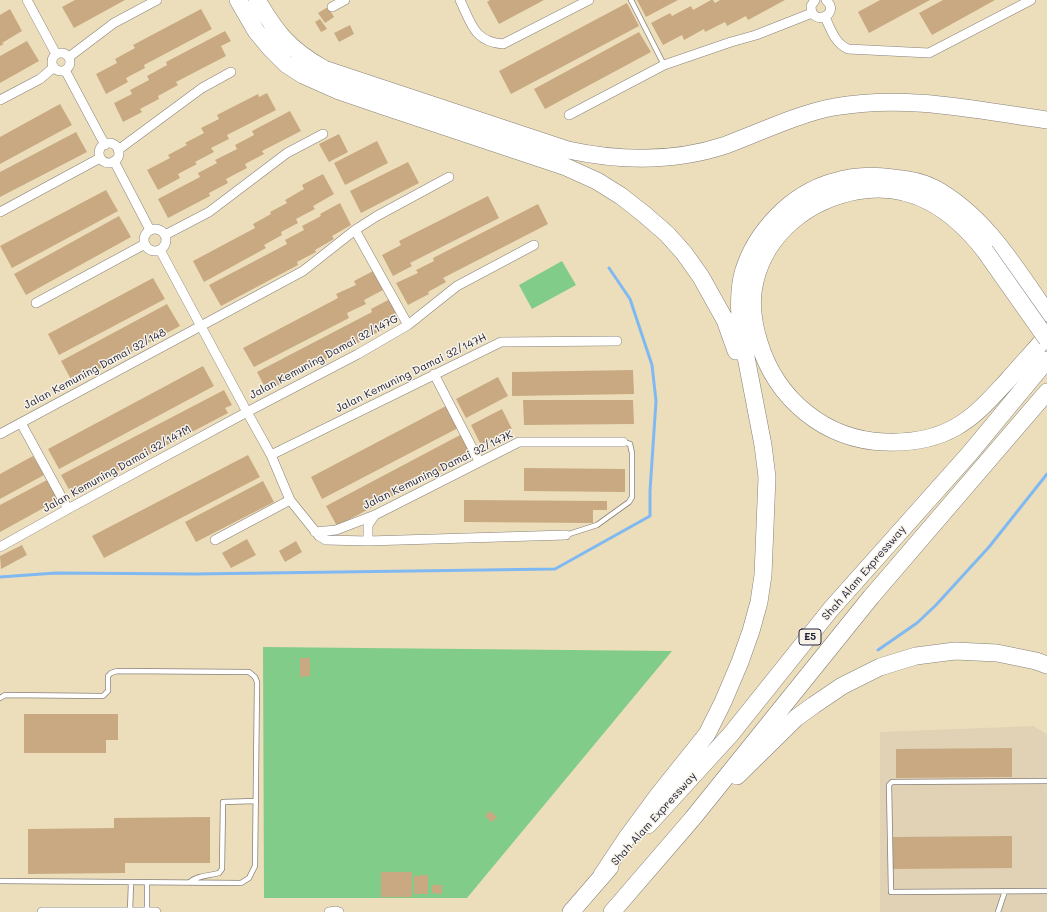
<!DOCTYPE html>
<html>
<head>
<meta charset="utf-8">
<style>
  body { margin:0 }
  canvas { display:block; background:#ecdeba }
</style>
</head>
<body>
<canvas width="1047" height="912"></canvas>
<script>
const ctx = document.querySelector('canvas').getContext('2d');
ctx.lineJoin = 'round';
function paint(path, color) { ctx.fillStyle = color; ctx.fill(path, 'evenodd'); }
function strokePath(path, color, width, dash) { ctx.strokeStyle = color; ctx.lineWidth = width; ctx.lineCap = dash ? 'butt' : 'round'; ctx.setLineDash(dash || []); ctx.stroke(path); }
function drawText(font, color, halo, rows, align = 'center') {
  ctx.font = font + ' Mali,sans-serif'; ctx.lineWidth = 3; ctx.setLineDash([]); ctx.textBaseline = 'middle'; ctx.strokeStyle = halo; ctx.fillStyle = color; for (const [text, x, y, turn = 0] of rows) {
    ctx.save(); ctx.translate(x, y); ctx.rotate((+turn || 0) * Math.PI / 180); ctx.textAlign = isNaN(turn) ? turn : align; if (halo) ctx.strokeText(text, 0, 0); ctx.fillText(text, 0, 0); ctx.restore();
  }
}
paint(new Path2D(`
  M1033 726 1047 734V912H880V732Z`), '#e1d2b5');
paint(new Path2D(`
  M562 261 576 285 532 309 519 285Z
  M263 647 672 651 467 898H264Z`), '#82cc8a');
strokePath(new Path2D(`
  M0 577 56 573 195 574 555 569 650 516V491L656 401 652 365 630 299 609 268
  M878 650 917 623 936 605 989 547 1047 474`), '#80b9f1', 3);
paint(new Path2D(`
  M75 0H125L74 28 62 7Z
  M490 0H544L499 24 487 2Z
  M637 0H678L646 17Z
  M711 0H713L715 3 720 0H785L748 20 746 16 727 26 725 22 705 32 704 29 684 40 682 35 663 45 651 23 670 13 672 16 691 6 693 10Z
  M880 0H930L869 33 858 12Z
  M943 0H995L932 35 919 13Z
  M627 3 639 26 511 94 499 71Z
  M328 7 334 17 325 23 318 13Z
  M10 9 22 31 2 43 4 44 0 46V15Z
  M201 9 212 29 144 65 145 68 126 78 128 82 106 94 96 74 117 63 115 59 135 48 133 45Z
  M320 19 327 29 321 32 315 22Z
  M350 25 354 34 339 42 334 33Z
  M225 31 231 41 221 46 226 56 176 82 178 85 158 96 159 99 140 109 142 112 123 122 114 103 132 94 130 90 149 80 147 76 167 65 166 62Z
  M639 32 651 52 545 109 534 89Z
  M27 41 39 61 0 83V56Z
  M267 93 276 110 227 135 229 139 211 148 214 152 195 162 197 164 178 174 180 178 158 190 147 170 170 158 168 155 187 145 185 143 204 133 201 128 219 119 217 115 258 94 259 97Z
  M60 104 72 125 0 164V137Z
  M290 111 301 131 262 151 264 154 245 164 247 168 226 179 228 183 209 193 210 196 168 218 158 199 200 177 198 173 217 163 215 160 237 149 235 145 254 135 252 131Z
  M76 132 87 152 0 197V172Z
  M339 134 348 152 329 162 319 144Z
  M377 141 388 163 345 185 334 163Z
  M408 162 419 183 361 213 350 191Z
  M323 174 334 194 313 206 315 209 296 219 298 223 281 232 282 235 264 245 266 248 204 282 193 261 255 228 253 224 271 214 270 212 287 203 285 200 304 189 302 185Z
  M106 190 118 211 12 268 0 246Z
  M488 196 499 218 410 263 412 266 393 276 382 255 401 245 399 241Z
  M340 203 351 225 332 236 334 239 315 250 316 252 297 262 298 265 221 306 209 285 287 244 285 240 304 230 302 226 321 216 320 214Z
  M538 204 548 224 443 278 446 282 428 292 429 294 408 305 396 283 418 273 416 270 434 261 433 258Z
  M119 216 131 237 26 295 14 274Z
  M375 270 385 289 364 300 366 304 347 313 349 318 254 367 243 348 338 298 336 294 356 285 354 281Z
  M153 278 165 299 59 355 48 334Z
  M392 298 402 317 381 328 382 330 267 391 257 372 372 312 371 309Z
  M167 304 180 326 73 383 61 361Z
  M203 366 214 386 59 469 48 449Z
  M633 370 634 394 512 396V372Z
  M498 377 508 396 466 418 456 399Z
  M224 390 232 405 225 408 228 413 72 495 61 475Z
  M523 400H633L634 424 524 425Z
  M446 406 458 428 322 499 311 477Z
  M502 409 512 429 481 445 471 425Z
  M462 434 472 454 337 526 326 506Z
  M248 455 260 477 104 558 92 536Z
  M33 456 44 475 0 499V474Z
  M524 468 625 469V492L524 491Z
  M49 479 60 499 0 532V505Z
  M263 481 274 502 196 542 185 522Z
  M464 500 607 501V510H593V523L464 522Z
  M247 539 256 555 231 568 222 553Z
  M296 541 302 552 285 562 279 551Z
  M22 545 27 555 1 569 0 556Z
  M300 658H310V676L300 677Z
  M24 714H118V740H106V753H24Z
  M1012 748V777L896 778V749Z
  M490 811 497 817 492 822 485 816Z
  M210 817V863H125V873L28 874V829L114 828V818Z
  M1012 836V868L893 869V837Z
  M381 872H412V897H381Z
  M428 875V894H414V876Z
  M432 885H442V894L432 893Z`), '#c9a981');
const service = new Path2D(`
  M631 0 664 65
  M566 535 597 525 629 502 632 497V453L630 444 623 442
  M0 698 5 695 103 696 108 691V676L111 673 117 671 249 672 255 677 257 682 255 866 249 878 241 883 0 881
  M1047 781 892 782 889 785 891 892 1047 891
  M147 882V912
  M190 882C198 875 209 876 219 873L222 869 223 802 256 801
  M130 912 131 882
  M998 912 1005 891`);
const minor = new Path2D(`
  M27 0 56 54
  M460 0C471 23 474 42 503 44L589 0
  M815 0 811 6C811 28 842 14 826 0
  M332 7 345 0
  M825 17C831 30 835 43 848 49L929 53 1031 0
  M52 62a9 9 0 1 1 18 0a9 9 0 1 1-18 0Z
  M69 57 114 23 157 0
  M65 70 105 145
  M0 100 40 79 54 67
  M569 115 664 65 731 42 756 35 812 13
  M99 153a10 10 0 1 1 20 0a10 10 0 1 1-20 0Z
  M118 150 202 88 231 72
  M114 161 150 230
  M0 212 100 158
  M144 240a11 11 0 1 1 22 0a11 11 0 1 1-22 0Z
  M355 230 408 325
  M165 235 209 212 287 153 323 134
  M160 250 247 412 271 455 290 500 319 536 326 540 368 541 566 535
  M36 303 145 244
  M434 374 479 461
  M21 423 68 509
  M0 434 303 271 355 230 377 216 449 177
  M271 455 501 342 617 341
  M315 532 336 530 375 515 519 442H623
  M215 540 290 500
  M368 541V525L375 515
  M0 547 68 509 247 412 358 354 408 325 457 286 534 245
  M42 912H156
  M329 912 336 911 339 912`);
const motorway = new Path2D(`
  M238 0 256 31 271 49 286 64 303 75 339 91 383 106 566 167 597 181 621 196 644 214 667 234 684 253 701 277 725 320 736 351
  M257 0C277 34 289 49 324 69L568 150C619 161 675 162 726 145 761 132 797 114 834 107 907 94 975 110 1047 120
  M985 251C953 210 912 181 857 191 809 200 767 232 755 281 750 301 753 323 759 342 776 399 825 440 885 442 910 443 935 439 956 427 977 415 992 397 1008 380 1021 365 1034 351 1047 336
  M737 776 796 718 814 705 842 686 880 667 916 656 955 651 997 653 1036 661 1047 665
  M648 825 731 734 831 609 970 453 1047 360
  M602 875 628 836 659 794 707 734 723 702 740 662 751 631 759 602 763 575 767 477 763 445 741 331C739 312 738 292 743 273 755 232 791 194 833 182 852 176 873 175 893 178 907 179 922 182 934 188 985 216 1015 267 1047 313
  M571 912 610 867
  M612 912 693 818 871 597 1047 392`);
strokePath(service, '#87807a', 6);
strokePath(minor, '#87807a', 10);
strokePath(motorway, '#87807a', 18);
strokePath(service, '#fff', 4.5);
strokePath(minor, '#fff', 9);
strokePath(motorway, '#fff', 17);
const motorwayBridge = new Path2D(`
  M985 251 1047 339`);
strokePath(motorwayBridge, '#87807a', 18, []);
strokePath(motorwayBridge, '#fff', 17);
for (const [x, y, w] of [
  [810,637,22]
]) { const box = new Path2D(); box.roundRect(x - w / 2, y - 8, w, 16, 3); ctx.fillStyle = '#f7f3e8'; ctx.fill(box); strokePath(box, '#22223b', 1); }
drawText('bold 10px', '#22223b', null, [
  ["E5",810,637]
]);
drawText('11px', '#22223b', '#f7f3e8', [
  ["Jalan Kemuning Damai 32/147G",324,357,-28],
  ["Jalan Kemuning Damai 32/148",95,369,-28],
  ["Jalan Kemuning Damai 32/147H",411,373,-26],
  ["Jalan Kemuning Damai 32/147M",117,469,-29],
  ["Jalan Kemuning Damai 32/147K",438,470,-26],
  ["Shah Alam Expressway",864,573,-49],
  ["Shah Alam Expressway",654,819,-48]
]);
</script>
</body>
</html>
